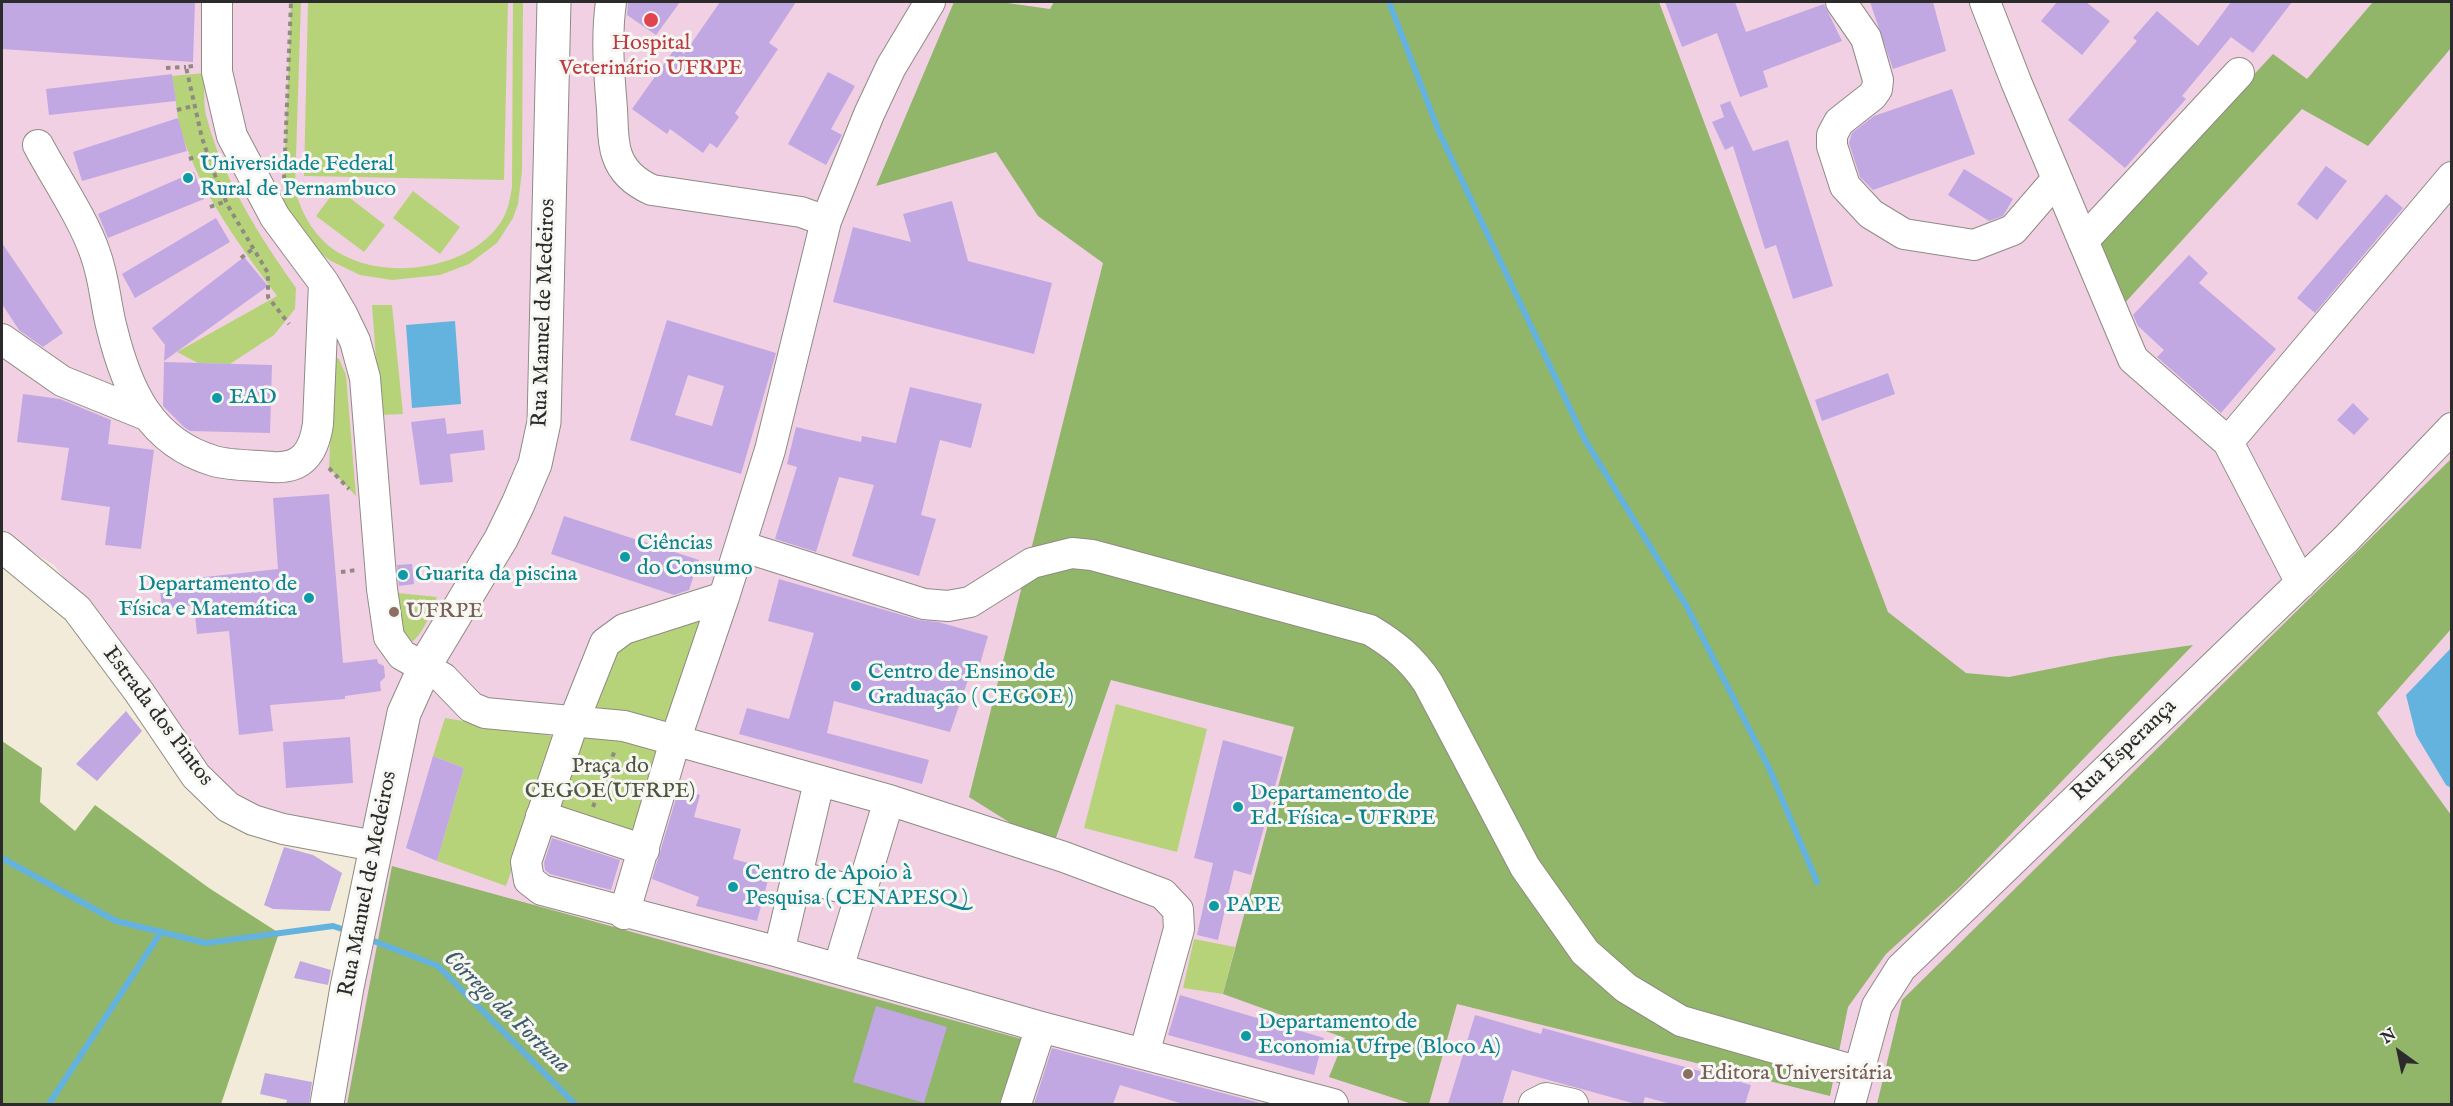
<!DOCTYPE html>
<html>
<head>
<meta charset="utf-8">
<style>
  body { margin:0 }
  #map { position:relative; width:2453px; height:1106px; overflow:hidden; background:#f3ebd9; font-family:"IM FELL English",serif }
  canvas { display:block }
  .frame { position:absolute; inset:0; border:3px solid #2b2b2b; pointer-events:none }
  .north { position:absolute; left:2369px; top:1022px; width:60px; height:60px; -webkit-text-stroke:4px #f6f6f2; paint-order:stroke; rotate:327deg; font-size:16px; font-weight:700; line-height:24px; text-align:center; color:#2b2b2b }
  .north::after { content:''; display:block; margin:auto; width:21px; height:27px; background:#2b2b2b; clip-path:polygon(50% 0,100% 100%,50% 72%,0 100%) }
</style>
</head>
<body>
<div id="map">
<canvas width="2453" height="1106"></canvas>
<div class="frame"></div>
<div class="north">N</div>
</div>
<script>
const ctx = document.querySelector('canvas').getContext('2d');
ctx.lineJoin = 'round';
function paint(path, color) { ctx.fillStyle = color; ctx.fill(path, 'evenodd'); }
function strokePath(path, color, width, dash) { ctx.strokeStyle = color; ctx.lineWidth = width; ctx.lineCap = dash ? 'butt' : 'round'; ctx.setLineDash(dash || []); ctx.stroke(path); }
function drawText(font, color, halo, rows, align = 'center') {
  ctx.font = font + ' "IM FELL English",serif'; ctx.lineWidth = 6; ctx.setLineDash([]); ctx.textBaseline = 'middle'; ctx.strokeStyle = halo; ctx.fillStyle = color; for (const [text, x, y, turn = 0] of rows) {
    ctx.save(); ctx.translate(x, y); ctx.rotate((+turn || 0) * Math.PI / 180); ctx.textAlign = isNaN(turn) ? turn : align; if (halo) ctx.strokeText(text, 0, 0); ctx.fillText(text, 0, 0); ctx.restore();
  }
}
paint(new Path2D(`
  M2 2H2451V1104H327L375 846 229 797 54 565 2 534Z`), '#f1d0e3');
paint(new Path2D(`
  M291 2H301L295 188C301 215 317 241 341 254 389 281 470 269 501 222 508 211 510 199 512 187L513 2H523L522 171 518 204 513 218 497 243 469 264 440 275 392 280 360 275 331 261 316 250 283 202Z
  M308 2H508L504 180 304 176Z
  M204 73C205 87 203 102 206 115 222 178 260 237 296 288L295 309 274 335 230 364 198 363 177 352 277 296C241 247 201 194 182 134 176 116 176 95 172 76Z
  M337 188 385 225 364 252 316 216Z
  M413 191 460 227 440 254 393 218Z
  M372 305H392L403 414 380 415Z
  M334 356 339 359 346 375 356 496 329 468Z
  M389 592 437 597C430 613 422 642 403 646Z
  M724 600 642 846 545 815 609 632Z
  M1116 704 1207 729 1177 852 1084 828Z
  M445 718 558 737 506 886 437 861 464 768 433 756Z
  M1194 939 1235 947 1223 994 1183 988Z`), '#b7d379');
paint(new Path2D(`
  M954 2H1000L1050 9 1054 2H1659L1888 612 1966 673 2009 677 2110 657 2193 645 1961 886 1886 954 1848 1007 1830 1096 1457 1004 1429 1104H1412L1329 1077 1345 1038 1223 994 1294 727 1111 680 1052 849 969 797 1103 263 1038 216 996 152 876 186Z
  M2373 2H2451V48L2368 146 2302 109 2122 306 2094 247 2273 54 2307 79Z
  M2451 459V629L2377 713 2451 815V1104H1877L1902 1000Z
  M2 741 42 768 40 802 75 831 95 805 209 888 279 933 221 1104H2Z
  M392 866 1029 1041 1012 1104H347Z`), '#91b569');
paint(new Path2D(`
  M455 321 461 404 412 408 406 325Z
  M2451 648V788L2446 785 2416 735 2406 695Z`), '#64b3df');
strokePath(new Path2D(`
  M1389 2 1439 132 1585 440 1686 605 1769 768 1817 882
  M2 858 116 921 206 943 333 926 348 931
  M366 938 438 966 575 1104
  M49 1104 161 932`), '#64b3df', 6);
paint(new Path2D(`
  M2 2H195L193 62 2 49Z
  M628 2H680L656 35 627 15Z
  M720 2H796L769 43 778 49 735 113 739 117 717 148 710 143 703 153 670 129 667 134 632 109 676 47 684 54Z
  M1665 2H1735L1746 32 1824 4 1842 41 1763 71 1768 87 1740 97 1717 33 1682 47Z
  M1870 2H1933L1946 51 1893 69Z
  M2057 2H2086L2110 21 2082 55 2041 21Z
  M2231 2H2292L2253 53 2231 37 2182 96 2186 99 2125 168 2068 120 2137 41 2133 38 2157 11 2198 46Z
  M828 72 855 86 831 129 842 135 826 165 788 144Z
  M172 74 176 101 49 115 46 89Z
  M1952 89 1975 154 1873 190 1860 177 1849 143 1852 133 1874 116Z
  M1730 101 1753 151 1788 140 1833 286 1793 299 1776 245 1765 249 1733 146 1725 150 1712 122 1724 117 1720 105Z
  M178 118 187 151 82 181 73 152Z
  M2326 166 2347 181 2317 220 2297 204Z
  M1964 169 2013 199 2003 216 1989 221 1948 195Z
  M194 172 204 199 108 238 98 214Z
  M2386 194 2403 208 2315 313 2297 298Z
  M952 201 968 261 1052 283 1034 354 833 302 853 227 911 242 903 214Z
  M216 218 230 242 135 298 122 274Z
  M2 243 63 333 43 347 19 330 2 304Z
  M2189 255 2208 273 2199 283 2276 349 2221 413 2157 357 2164 350 2138 326 2133 315Z
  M244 257 268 286 164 361 165 345 152 328Z
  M667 320 776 353 741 474 630 440ZM688 375 724 386 712 426 675 415Z
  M164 362 272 365 270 433 190 431 184 427 163 406Z
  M1888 373 1895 394 1822 421 1815 400Z
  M910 387 982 404 971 448 940 440 921 515 936 519 919 576 852 556 874 485 839 477 816 552 775 539 797 467 787 464 796 427 861 442 862 436 896 443Z
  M23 394 60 399 111 420 108 444 154 450 141 549 105 545 110 507 61 500 69 448 17 442Z
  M2353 403 2369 419 2354 435 2337 420Z
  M445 418 447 434 483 430 485 450 450 454 453 482 420 485 411 422Z
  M329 494 343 663 377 659 378 663 384 666 385 677 380 682 381 691 345 696V699L270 705 273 731 239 735 229 631 197 634 194 605 162 609 159 582 278 569 273 498Z
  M564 516 699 560 689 590 674 595 551 554Z
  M412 564 414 584 399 586 397 565Z
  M779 579 919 620 938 622 988 636 975 681 968 680 950 732 834 701 827 733 929 760 922 784 739 734 747 708 789 719 814 633 768 621Z
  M126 711 142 731 97 781 76 764Z
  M350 737 353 783 286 788 283 742Z
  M1223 740 1283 757 1251 875 1234 870 1218 940 1197 935 1213 863 1194 858Z
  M433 756 464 768 437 861 406 848Z
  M679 788 700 795 694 817 741 829 733 859 771 869 757 921 696 906 699 897 652 879Z
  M552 838 620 860 611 890 550 874 545 870 544 863Z
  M284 847 313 855 342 873 330 911 273 909 264 905Z
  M300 961 331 970 328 985 294 978Z
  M1180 995 1324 1038 1314 1075 1168 1035Z
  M876 1006 947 1027 924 1103 853 1082Z
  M1475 1015 1541 1034 1543 1028 1751 1085 1745 1104H1671L1645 1097 1643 1104H1636L1512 1070 1502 1104H1448Z
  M1052 1048 1264 1104H1183L1120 1085 1113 1104H1034Z
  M265 1073 312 1082 309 1104H286L287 1100 260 1094Z`), '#c1a8e3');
const minor = new Path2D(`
  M217 2V72L232 136 275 217 324 283 342 314 355 341 365 378 382 589 389 637 402 655 443 678 471 707 485 713 624 726 889 800 1064 857 1163 894 1178 910 1179 929 1144 1054
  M611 2C606 37 609 73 612 109 613 124 612 141 617 155 623 173 636 183 652 190L801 212 826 221
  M1841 2 1866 38 1878 80 1877 89 1872 96 1839 122 1832 135V146L1845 186 1871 214 1904 234 1974 245 2013 230 2057 179
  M1985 2 2017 84 2133 359 2228 442
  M38 145C55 177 84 220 95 253 105 280 105 303 112 329 127 390 150 442 214 461 232 466 254 465 273 467 303 469 314 451 318 424L324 283
  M2083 241 2239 73
  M2 339 62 381 146 415
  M741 546 924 604 948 606 970 602 1032 563 1072 553 1092 555 1370 630C1395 645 1412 659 1428 683L1525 867 1585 952 1626 988 1681 1021 1859 1072
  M2 547 77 609 139 692 196 776 228 807 253 820 283 829 375 846
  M2301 583 2228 442 2452 177
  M819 782 779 952 1041 1027 1333 1104
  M541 816 644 850
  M797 876 863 893
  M624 914 675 741 724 597
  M779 952 542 890 529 880 526 862 573 723 605 643 624 629 724 597 770 450 826 221 869 114 891 67 930 2
  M838 969 889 800
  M1016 1104 1041 1027
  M1534 1104 1546 1098 1573 1104
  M1850 1104 1877 1006 1901 968 2346 539 2452 428`);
const major = new Path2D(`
  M327 1104 347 987 404 713 428 660 501 539 518 504 535 464 544 422 554 2`);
strokePath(minor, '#8f8b82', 32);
strokePath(major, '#8f8b82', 35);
strokePath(new Path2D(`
  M193 66 186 67 202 138 216 178 228 206 268 273V297L289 324
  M166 68 186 67
  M177 110 193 106
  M189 159 207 153
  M284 179 291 2
  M210 207 226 201
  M241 258 254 248
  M329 468 349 489
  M341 572 357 570
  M408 601 430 604
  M593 807 615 750`), '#8f8b82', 4, [4.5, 4.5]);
strokePath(minor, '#fff', 30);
strokePath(major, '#fff', 33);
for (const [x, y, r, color] of [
  [651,20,8,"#e0444e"],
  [188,178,6,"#0f9aa8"],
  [217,398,6,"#0f9aa8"],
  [625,557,6,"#0f9aa8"],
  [403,575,6,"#0f9aa8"],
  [309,598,6,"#0f9aa8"],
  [394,612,6,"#8d6e63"],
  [856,686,6,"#0f9aa8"],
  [1238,807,6,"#0f9aa8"],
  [733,887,6,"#0f9aa8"],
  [1214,906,6,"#0f9aa8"],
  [1246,1036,6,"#0f9aa8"],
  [1688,1074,6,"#8d6e63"]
]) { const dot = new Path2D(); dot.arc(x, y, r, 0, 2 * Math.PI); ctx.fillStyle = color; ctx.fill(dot); strokePath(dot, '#f6f6f2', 2); }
drawText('22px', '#be3a42', '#f6f6f2', [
  ["Hospital",651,44],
  ["Veterinário UFRPE",651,69]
]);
drawText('22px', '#0d838f', '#f6f6f2', [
  ["Universidade Federal",200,165],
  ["Rural de Pernambuco",200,190],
  ["EAD",229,398],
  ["Ciências",637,544],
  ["do Consumo",637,569],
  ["Guarita da piscina",415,575],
  ["Departamento de",297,585,"right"],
  ["Física e Matemática",297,610,"right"],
  ["Centro de Ensino de",868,673],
  ["Graduação ( CEGOE )",868,698],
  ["Departamento de",1250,794],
  ["Ed. Física - UFRPE",1250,819],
  ["Centro de Apoio à",745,874],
  ["Pesquisa ( CENAPESQ )",745,899],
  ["PAPE",1226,906],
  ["Departamento de",1258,1023],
  ["Economia Ufrpe (Bloco A)",1258,1048]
], 'left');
drawText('22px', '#2b2b2b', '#f6f6f2', [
  ["Rua Manuel de Medeiros",545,313,-88],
  ["Estrada dos Pintos",157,717,53],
  ["Rua Esperança",2125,751,-44],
  ["Rua Manuel de Medeiros",369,884,-79]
]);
drawText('22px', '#785e54', '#f6f6f2', [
  ["UFRPE",406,612],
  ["Editora Universitária",1700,1074]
], 'left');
drawText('22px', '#4e553e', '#f6f6f2', [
  ["Praça do",610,767],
  ["CEGOE(UFRPE)",610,792]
]);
drawText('italic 24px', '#3f5b6a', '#f6f6f2', [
  ["Córrego da Fortuna",506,1013,44]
]);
</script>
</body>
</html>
